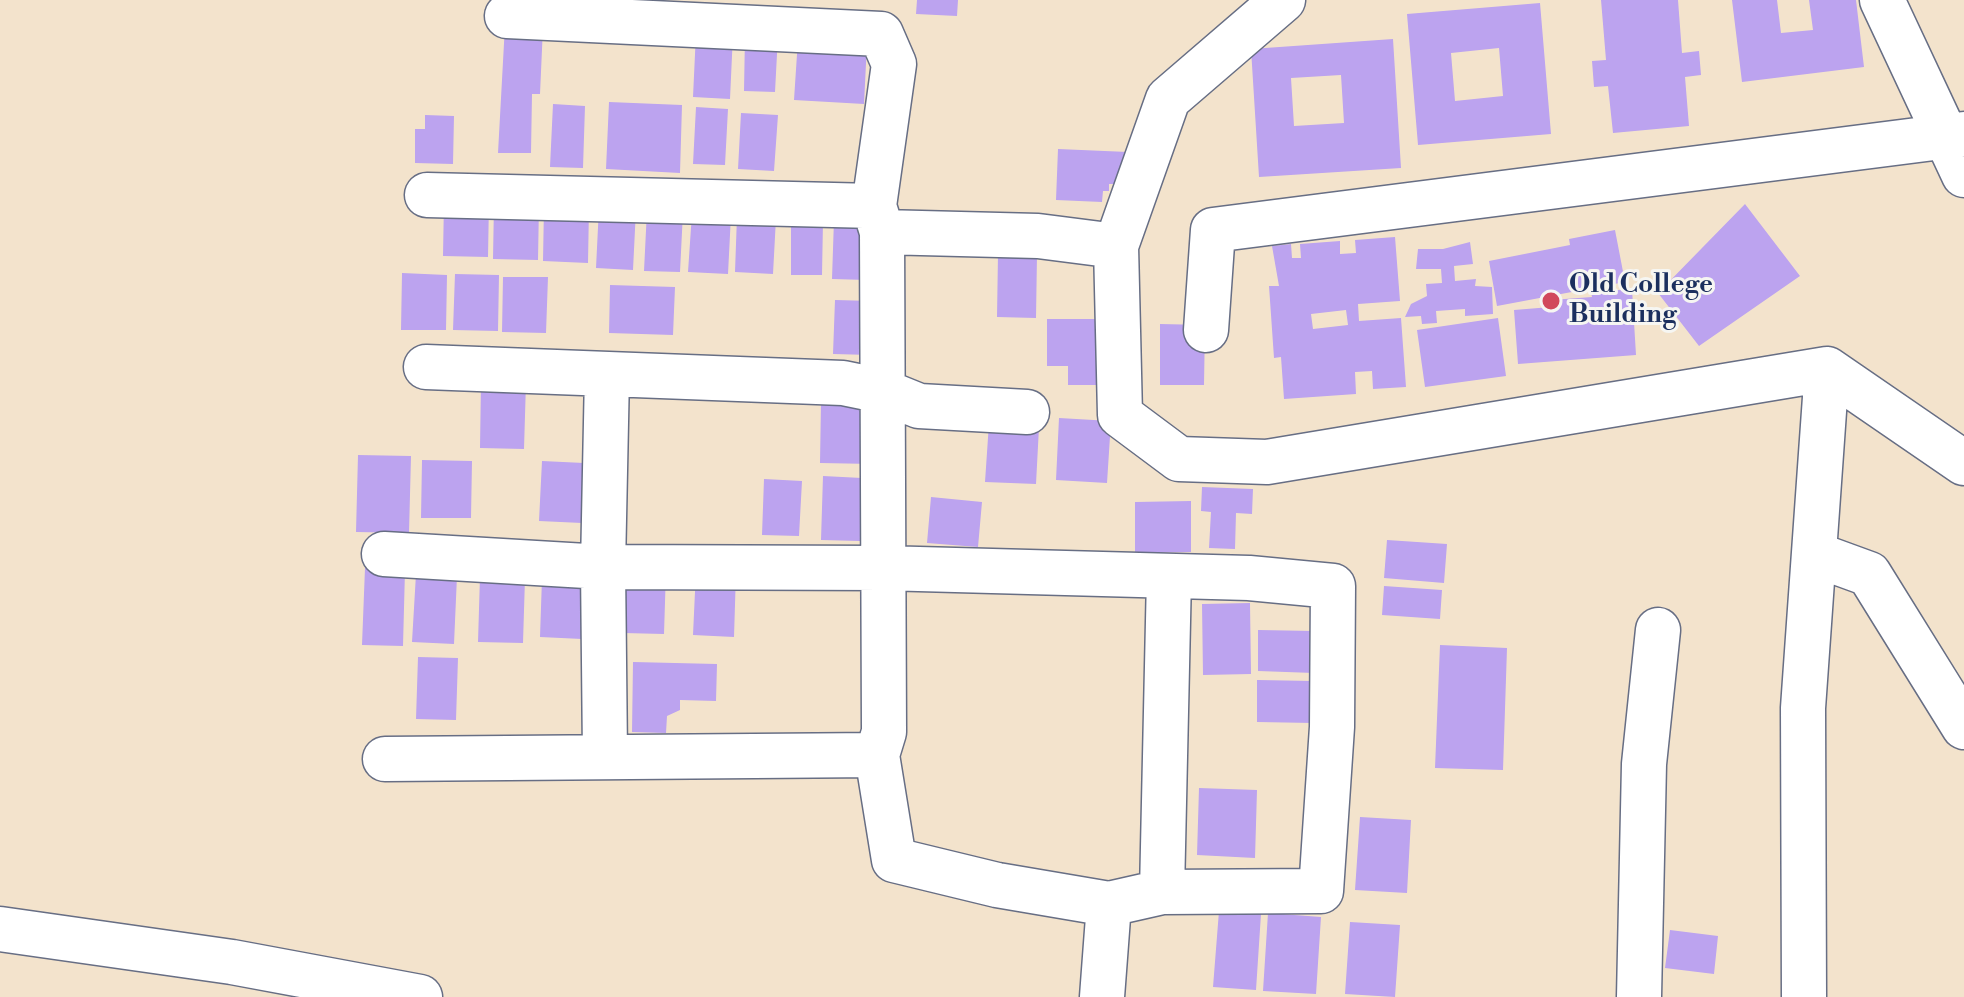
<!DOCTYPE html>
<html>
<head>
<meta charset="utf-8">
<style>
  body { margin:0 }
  canvas { display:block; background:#f3e3cc }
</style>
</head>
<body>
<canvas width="1964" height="997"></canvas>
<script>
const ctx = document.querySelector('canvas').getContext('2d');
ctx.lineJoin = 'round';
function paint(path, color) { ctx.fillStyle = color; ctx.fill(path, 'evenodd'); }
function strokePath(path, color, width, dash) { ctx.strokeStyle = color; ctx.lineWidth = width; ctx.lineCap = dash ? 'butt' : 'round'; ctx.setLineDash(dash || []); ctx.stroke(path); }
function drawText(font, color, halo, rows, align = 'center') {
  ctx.font = font + ' "Libre Bodoni",serif'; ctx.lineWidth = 6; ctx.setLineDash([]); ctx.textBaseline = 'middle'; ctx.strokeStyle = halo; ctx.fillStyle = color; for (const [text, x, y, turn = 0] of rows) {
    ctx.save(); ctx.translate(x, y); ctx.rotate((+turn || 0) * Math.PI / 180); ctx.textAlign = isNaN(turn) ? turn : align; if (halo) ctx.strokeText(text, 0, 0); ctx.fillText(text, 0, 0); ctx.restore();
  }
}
paint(new Path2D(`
  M917 0H958L957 16 916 14Z
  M1601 0H1678L1682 53 1699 51 1701 75 1685 77 1689 126 1613 133 1608 86 1594 87 1592 61 1606 60Z
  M1732 0H1777L1781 33 1813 30 1809 0H1856L1864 67 1742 82Z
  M1540 3 1551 134 1418 145 1407 14ZM1499 48 1503 96 1455 101 1451 53Z
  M505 25 543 27 540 94H532L531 153H498Z
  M696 33 733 34 730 99 693 97Z
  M745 35H778L775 92 744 91Z
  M798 39 867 43 864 104 794 100Z
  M1393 39 1401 168 1259 177 1251 49ZM1341 75 1344 123 1294 126 1291 78Z
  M609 102 682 105 680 173 606 169Z
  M553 104 585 106 583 168 550 167Z
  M696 107 728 109 725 165 693 164Z
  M741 113 778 115 774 171 738 169Z
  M425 115 454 116 453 164 415 163V129H425Z
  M1058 149 1128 152 1121 184H1109V191H1103L1102 202 1056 200Z
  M444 200 489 201 488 257 443 256Z
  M494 203 539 204 538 260 493 259Z
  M1745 204 1800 276 1699 346 1658 293Z
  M544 206 589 207 588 263 543 261Z
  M599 207 636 209 633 270 596 268Z
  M647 210 683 212 680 272 644 271Z
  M692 213 731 215 728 274 688 272Z
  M737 216 776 218 773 274 735 272Z
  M834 219 869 221 867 280 832 279Z
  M791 221H823L822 275H791Z
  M1615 230 1625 282 1497 306 1489 261 1570 245 1569 239Z
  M1395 237 1400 301 1358 304 1359 321 1401 318 1406 387 1373 389 1372 371 1355 372 1356 394 1284 399 1281 357 1274 358 1269 286H1279L1272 246 1291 244 1292 258H1301L1300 244 1340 241V254L1356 253 1355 240ZM1346 310 1348 325 1313 329 1311 314Z
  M1470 242 1473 264 1454 266 1455 281 1476 279 1475 286 1492 287 1493 314 1465 316V309L1436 311 1437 323 1422 324 1421 316 1405 317 1411 304 1427 296 1426 284 1442 283 1441 269H1416L1418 249H1443Z
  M998 254 1037 255 1036 318 997 317Z
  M402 273 447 275 446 330H401Z
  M455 274 499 275 498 331 453 330Z
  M503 277H548L546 333 502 332Z
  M610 285 675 287 673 335 609 333Z
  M1632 289 1636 355 1518 364 1514 310 1551 307V300L1592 297 1591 292Z
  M835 300 873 301 871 355 833 354Z
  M1498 318 1506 376 1425 387 1417 330Z
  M1047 319H1097V385H1068V366H1047Z
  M1160 324 1205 325 1204 385H1160Z
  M481 381 526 382 524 449 480 448Z
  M821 402 874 403 873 464 820 463Z
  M1059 418 1111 421 1107 483 1056 480Z
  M989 423 1039 427 1036 484 985 482Z
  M358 455 411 456 409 533 356 532Z
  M422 460 472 461 471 518H421Z
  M542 461 584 463 582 523 539 521Z
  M823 476 862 478 860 541 821 540Z
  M764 479 802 481 799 536 762 535Z
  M1202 487 1253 489 1252 514 1236 513 1235 549 1209 548 1211 512 1201 511Z
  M931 497 982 502 978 547 927 543Z
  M1191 501V552L1135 553V502Z
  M1387 540 1447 544 1444 583 1384 578Z
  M365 568 405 570 403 646 362 645Z
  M625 569 666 570 664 634 623 633Z
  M696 570 736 572 734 637 693 635Z
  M416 574 457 576 454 644 412 642Z
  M480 576 525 578 523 643 478 642Z
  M542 578 584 579 582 639 540 637Z
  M1384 586 1442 590 1440 619 1382 615Z
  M1250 603 1251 674 1203 675 1202 604Z
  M1258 630 1314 631V673L1258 671Z
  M1440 645 1507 648 1503 770 1435 768Z
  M418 657 458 658 456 720 416 719Z
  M633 662 717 664 716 701 680 700V710L667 716 666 733 632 732Z
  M1257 680 1313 681V723L1257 722Z
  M1199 788 1257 790 1255 858 1197 855Z
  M1360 817 1411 820 1407 893 1355 890Z
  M1219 911 1261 914 1256 990 1213 987Z
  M1268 913 1321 917 1316 994 1263 991Z
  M1350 922 1400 925 1395 997 1345 994Z
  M1670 930 1718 936 1714 974 1665 968Z`), '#bca3ef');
const minor = new Path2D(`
  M1283 0 1168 99 1116 246 1120 415 1179 459 1267 462 1827 369 1964 463
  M1882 0 1964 175
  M427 195 874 206
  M882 232 1038 236 1116 246
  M1206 330 1213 230 1964 134
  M426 367 843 383 882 391 919 406 1027 412
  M384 554 603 567 882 568 1249 578 1333 586 1332 727 1321 891 1162 892 1109 904 997 885 894 860 877 755
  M1817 555 1869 574 1964 727
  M605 756 603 567 607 374
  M385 759 877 755 884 732 882 232 874 206 894 64 881 34 507 16
  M1162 892 1169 576
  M0 929 232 962 420 997
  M1102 997 1109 904
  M1639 997 1644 764 1658 630
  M1804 997 1803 708 1827 369`);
strokePath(minor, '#676e84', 47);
strokePath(minor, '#fff', 44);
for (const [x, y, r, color] of [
  [1551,301,10,"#d1495b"]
]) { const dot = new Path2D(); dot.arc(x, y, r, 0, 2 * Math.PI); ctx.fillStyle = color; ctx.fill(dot); strokePath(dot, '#f6f6f2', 3); }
drawText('bold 26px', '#1b2f5e', '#f6f6f2', [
  ["Old College",1569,286],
  ["Building",1569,316]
], 'left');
</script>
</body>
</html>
